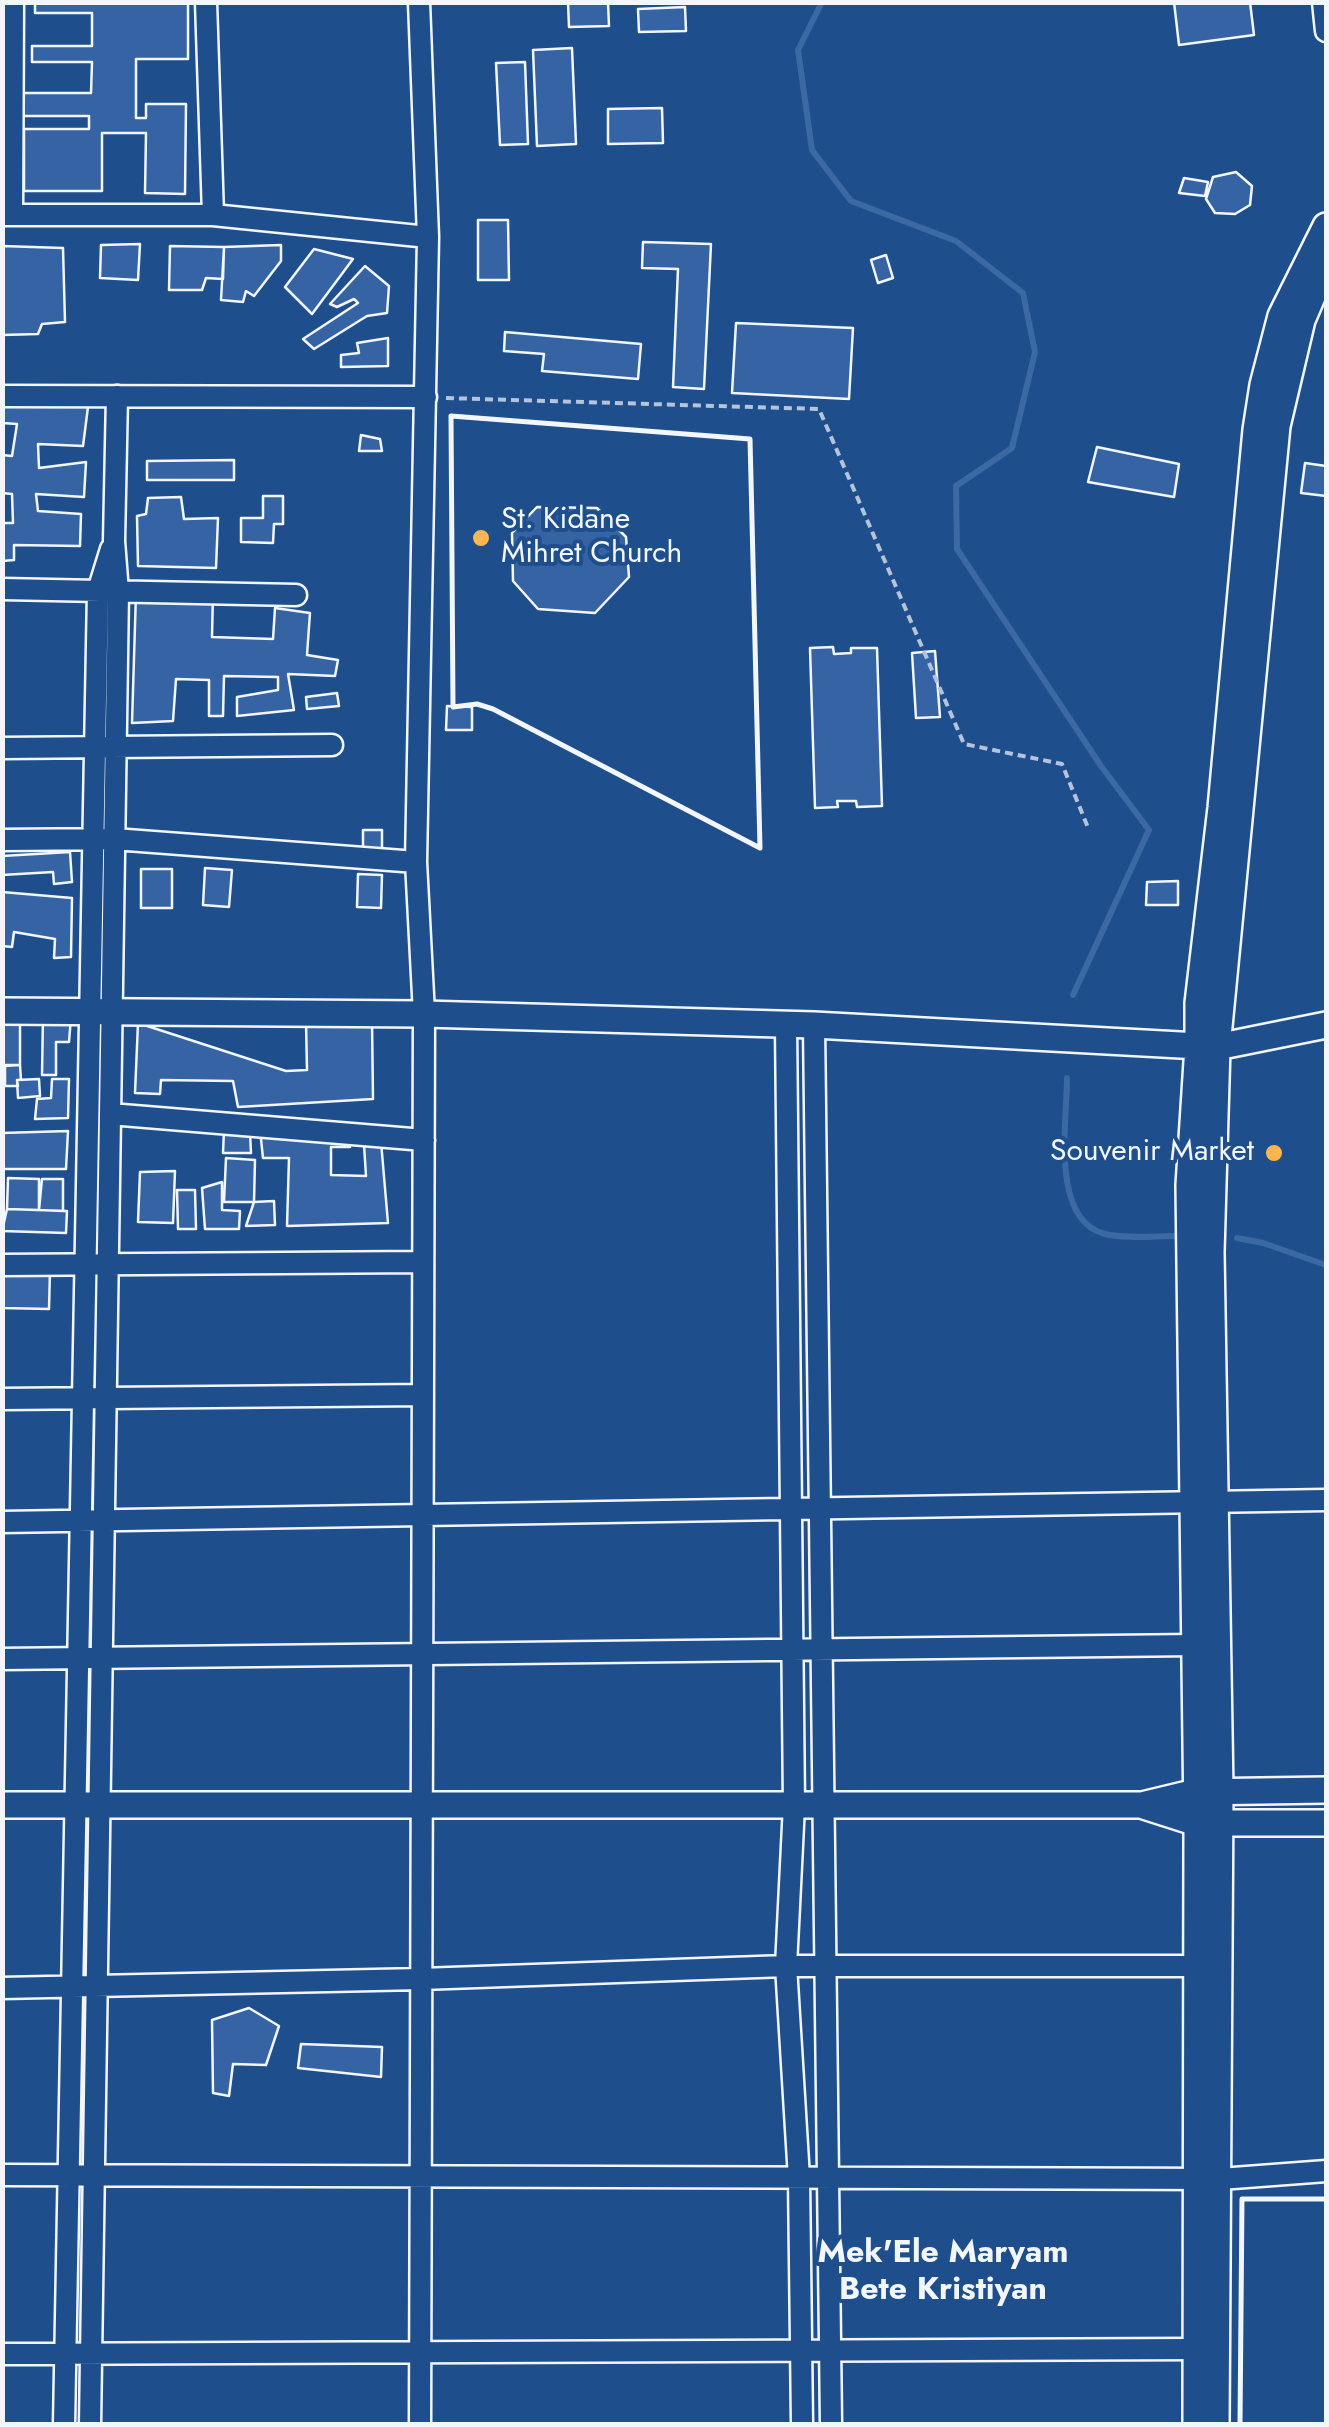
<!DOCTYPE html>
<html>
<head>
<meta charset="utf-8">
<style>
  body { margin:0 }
  #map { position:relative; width:1329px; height:2427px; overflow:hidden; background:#1f4e8c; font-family:Jost,sans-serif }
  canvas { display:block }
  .frame { position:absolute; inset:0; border:5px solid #f2f6ff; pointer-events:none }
</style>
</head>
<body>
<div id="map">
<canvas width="1329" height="2427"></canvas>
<div class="frame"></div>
</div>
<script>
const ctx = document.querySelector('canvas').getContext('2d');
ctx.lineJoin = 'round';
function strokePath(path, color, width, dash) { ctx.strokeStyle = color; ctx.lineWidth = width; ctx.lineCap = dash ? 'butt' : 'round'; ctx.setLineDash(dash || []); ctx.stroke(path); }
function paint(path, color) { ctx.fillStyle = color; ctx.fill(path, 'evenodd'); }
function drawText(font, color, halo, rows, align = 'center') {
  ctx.font = font + ' Jost,sans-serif'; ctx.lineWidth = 8; ctx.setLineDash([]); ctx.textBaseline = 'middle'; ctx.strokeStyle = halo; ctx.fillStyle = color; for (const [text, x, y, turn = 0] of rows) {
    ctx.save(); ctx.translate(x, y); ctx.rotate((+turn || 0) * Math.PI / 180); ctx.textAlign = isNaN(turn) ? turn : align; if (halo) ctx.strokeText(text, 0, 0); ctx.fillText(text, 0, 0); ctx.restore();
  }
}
strokePath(new Path2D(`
  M822 2 798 50 812 150 851 201 956 241 1023 293 1035 352 1012 448 956 486 957 549 1101 766 1149 830 1073 995
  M1067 1078C1067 1122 1050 1220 1105 1234 1126 1239 1154 1236 1176 1236
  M1237 1238 1263 1243 1326 1265`), '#3b69a3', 6);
const building = new Path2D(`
  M35 2H188V59H136V118H146V104H186L185 194 145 193 146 133H102V191H24V129H89V116H22V93H91L92 62H32V46H92V13H35Z
  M568 2H608L609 26 569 27Z
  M1174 2H1250L1254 35 1179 45Z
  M685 7 686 31 639 32 638 9Z
  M572 48 576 144 537 146 533 50Z
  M525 62 528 144 500 145 496 63Z
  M662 108 663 143 608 144V109Z
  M1236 172 1252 186 1250 205 1235 214 1215 213 1206 199 1213 177Z
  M1184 178 1208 182 1205 196 1179 193Z
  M478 220H508L509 280H478Z
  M643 242 711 244 704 389 673 387 678 269 642 268Z
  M140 244 138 280 100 278 101 245Z
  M281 245V261L254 296 246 291 243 302 221 300 224 247Z
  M2 246 63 248 65 322 42 324 38 334 2 335Z
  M170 246 224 247 223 279 206 278 202 290H169Z
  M314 249 353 259 312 314 285 287Z
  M886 255 893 278 878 283 871 260Z
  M365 266 389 286 387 313 367 316 314 349 303 339 358 303 354 299 337 307 330 304Z
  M736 323 853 328 849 399 732 393Z
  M505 332 641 344 638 379 542 371 544 354 504 351Z
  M388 338V366L341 367V355L359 353 357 343Z
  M2 399H89L83 446 38 444 39 468 86 462 84 497 36 494 38 511 81 514 80 546 14 545V560L2 561V523H13L12 494 2 493V455L12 456 17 424 2 423Z
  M361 435 380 439 382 451H359Z
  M1097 447 1179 464 1174 497 1088 482Z
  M234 460V480H147V461Z
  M1305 463 1326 466V496L1301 493Z
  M263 496H283V524H274L273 543 241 542V518H263Z
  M181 497 184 519 218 518 216 568 138 566 137 516 146 514 148 498Z
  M537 507 597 508 626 537 629 577 595 613 538 609 513 581 512 533Z
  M136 593H213L212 637 273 639 275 608 310 613 307 655 338 660 335 676 288 674 294 710 237 716V697L278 690V677L224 676 223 716H209V680L176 679 173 721 132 723Z
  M833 647 834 654 851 653V648H877L882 806 857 807 856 801H837L838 807 815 808 810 648Z
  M935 651 940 717 916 718 912 653Z
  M337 693 339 706 307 709 306 697Z
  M447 706 472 707V730H446Z
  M363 830H382V854H363Z
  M70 852 72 882 54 884 53 872 2 875V856Z
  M205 868 232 870 229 907 203 905Z
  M141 869H172V908H141Z
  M358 874 382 875 381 908 357 907Z
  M1178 881V905H1146L1147 882Z
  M2 892 72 898 71 957 54 958 55 939 14 932 12 947 2 946Z
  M43 1016 71 1017 69 1042H56V1075H42Z
  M2 1020H20V1065H2Z
  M372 1020 373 1099 238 1107 233 1081 161 1080 160 1094 135 1093 138 1023 286 1071 307 1070 306 1023Z
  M20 1065 21 1080H17L18 1086H5V1066Z
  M39 1079 40 1096 18 1098 17 1080Z
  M52 1079H69L68 1118 35 1119 37 1099 51 1098Z
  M363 1129 380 1130 388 1223 287 1226 289 1158H263L260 1130 350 1131V1147H331V1175L366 1176Z
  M224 1130 250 1132 251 1153H223Z
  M68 1131 66 1169H2V1133Z
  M226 1158 255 1160 254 1202H224Z
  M175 1171 173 1223 138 1222 140 1172Z
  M8 1178 39 1179V1210L7 1209Z
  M42 1179H63V1211L39 1210Z
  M222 1182V1210L240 1211 239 1229H205L202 1188Z
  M177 1190H195L196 1229H178Z
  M274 1201 275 1225 246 1226 254 1202Z
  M7 1209 67 1211 66 1233 2 1231Z
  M2 1270 50 1271 49 1309 2 1308Z
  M249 2008 279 2026 266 2065 233 2064 229 2096 213 2093 212 2020Z
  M301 2044 382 2047 381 2077 298 2068Z`);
paint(building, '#3563a3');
strokePath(building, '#f2f6ff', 2.5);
const minor = new Path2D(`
  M206 2 213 215
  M419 2 428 237 416 862 424 1014 420 2424
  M1323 2 1326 31
  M2 215H213L428 237
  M12 215 13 2
  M2 396 426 397
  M2 589 296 595
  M2 748 332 745
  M2 840 114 839 416 862
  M786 1024 794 1805 786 1966 799 2178 802 2424
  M814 1025 831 2424
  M110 1114 424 1140
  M2 1265 423 1262
  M2 1399 423 1395
  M2 1522 1326 1500
  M2 1659 1194 1645
  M2 1988 421 1979 786 1966H1208
  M2 2175 1220 2179 1326 2171
  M2 2354 1196 2349
  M64 2424 98 591 111 549
  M90 2424 118 592 114 541 117 396`);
const tertiary = new Path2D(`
  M2 1011 424 1014 814 1025 1217 1047 1326 1025
  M2 1805H1142L1196 1792 1326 1790
  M1144 1806 1197 1823H1326
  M1196 2424 1197 1823 1189 1185 1198 1046V1003L1221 808 1256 430 1263 385 1281 316 1326 226
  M1216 2424 1220 1791 1211 1252 1217 1047 1277 426 1302 320 1326 264`);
strokePath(minor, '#f2f6ff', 25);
strokePath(tertiary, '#f2f6ff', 30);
strokePath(new Path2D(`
  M446 398 819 409 964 744 1062 764 1089 830`), '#b3c4dc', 4, [8, 5]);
strokePath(minor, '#1f4e8c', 20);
strokePath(tertiary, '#1f4e8c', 25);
strokePath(new Path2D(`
  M451 416 750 439 760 848 493 709 477 704 453 707Z
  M1240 2424 1242 2199H1326`), '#f2f6ff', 5);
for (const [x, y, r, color] of [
  [481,538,10,"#ffb74d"],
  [1274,1153,10,"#ffb74d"]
]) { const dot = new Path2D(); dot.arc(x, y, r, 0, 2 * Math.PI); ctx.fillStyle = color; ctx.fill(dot); strokePath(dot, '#1f4e8c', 4); }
drawText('30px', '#f2f6ff', '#1f4e8c', [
  ["St. Kidane",501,521],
  ["Mihret Church",501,555],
  ["Souvenir Market",1254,1153,"right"]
], 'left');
drawText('bold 32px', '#f2f6ff', '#1f4e8c', [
  ["Mek'Ele Maryam",943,2254],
  ["Bete Kristiyan",943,2291]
]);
</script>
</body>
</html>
